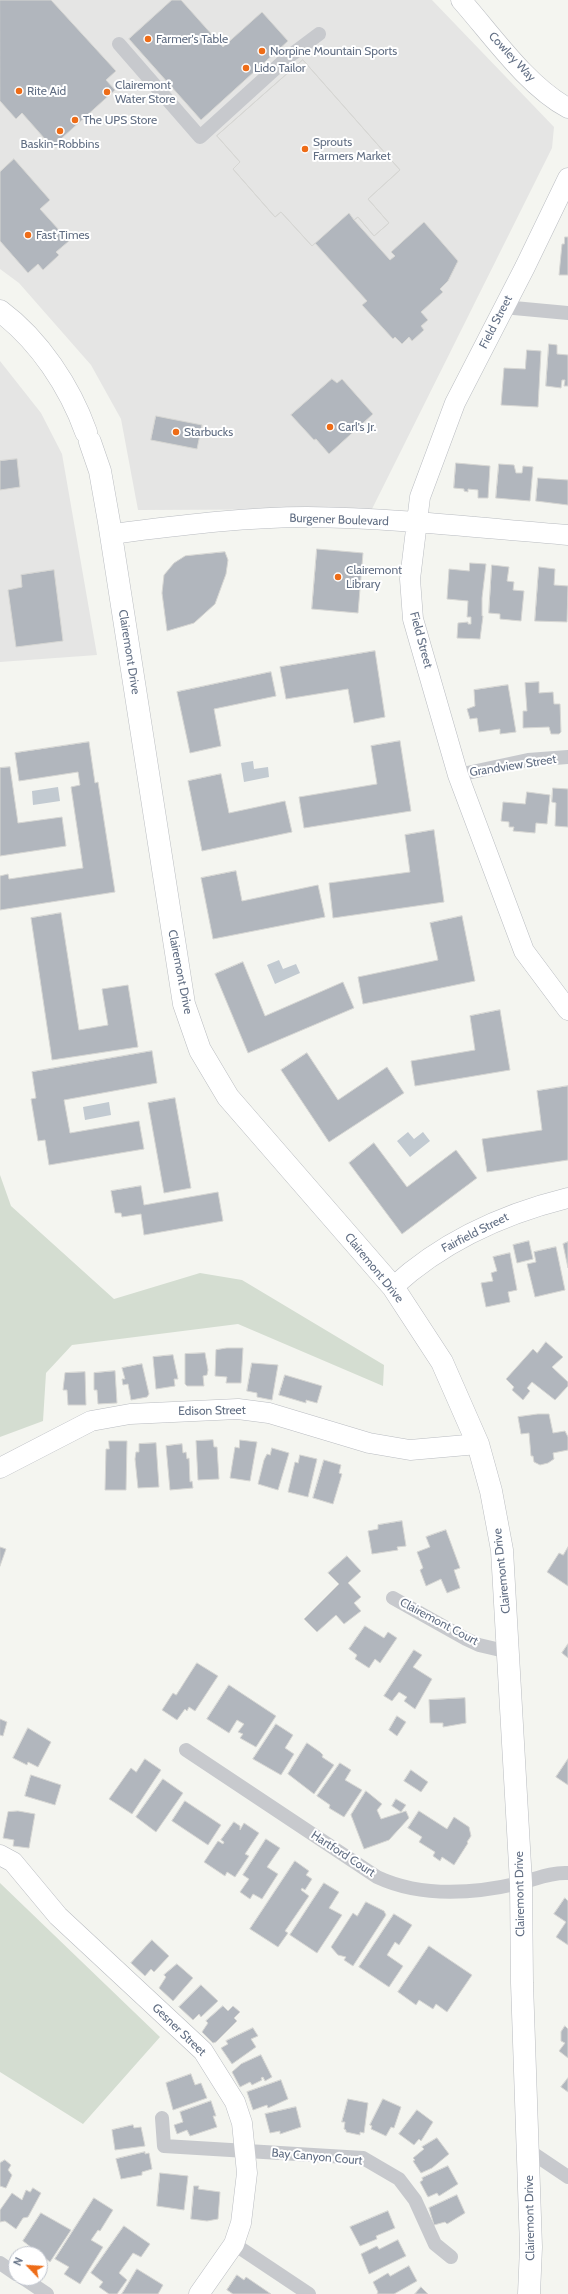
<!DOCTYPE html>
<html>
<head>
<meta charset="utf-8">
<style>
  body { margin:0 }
  #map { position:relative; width:568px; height:2294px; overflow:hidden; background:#f4f5f0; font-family:Cabin,sans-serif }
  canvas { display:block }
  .north { position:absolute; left:8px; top:2246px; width:40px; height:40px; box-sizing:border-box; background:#fff; border:1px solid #c0c5ce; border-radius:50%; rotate:295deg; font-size:11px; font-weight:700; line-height:16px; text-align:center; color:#626f84 }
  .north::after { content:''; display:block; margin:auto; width:14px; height:18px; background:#ee6c17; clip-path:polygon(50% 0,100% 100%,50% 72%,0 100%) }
</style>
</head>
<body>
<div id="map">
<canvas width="568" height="2294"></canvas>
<div class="north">N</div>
</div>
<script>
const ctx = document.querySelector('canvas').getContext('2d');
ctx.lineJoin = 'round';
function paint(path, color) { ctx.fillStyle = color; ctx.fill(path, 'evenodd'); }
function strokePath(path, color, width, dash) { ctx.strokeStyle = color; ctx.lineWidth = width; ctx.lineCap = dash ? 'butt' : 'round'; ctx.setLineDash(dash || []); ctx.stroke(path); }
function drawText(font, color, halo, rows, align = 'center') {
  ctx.font = font + ' Cabin,sans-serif'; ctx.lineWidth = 4; ctx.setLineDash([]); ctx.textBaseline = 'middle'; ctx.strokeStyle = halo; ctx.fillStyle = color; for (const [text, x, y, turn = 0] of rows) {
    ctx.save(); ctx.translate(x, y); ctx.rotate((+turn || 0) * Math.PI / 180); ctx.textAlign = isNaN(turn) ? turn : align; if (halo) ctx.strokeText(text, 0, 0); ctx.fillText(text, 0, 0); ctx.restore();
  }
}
paint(new Path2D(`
  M0 0H432L554 127 552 148 372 509 138 510 121 419 91 365 19 283 0 269Z
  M0 361 41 413 62 454 97 655 0 662Z`), '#e5e5e4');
paint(new Path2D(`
  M0 1175 11 1206 114 1299 200 1273 242 1280 384 1365 383 1386 238 1324 72 1345 46 1373 43 1421 0 1437Z
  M0 1883 160 2037 83 2124 0 2072Z`), '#d4ddd1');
paint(new Path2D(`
  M253 761 254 769 268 767 269 777 244 782 241 763Z
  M58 787 60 801 33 805 32 791Z
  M279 960 283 969 296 964 300 973 275 984 267 965Z
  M109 1102 111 1115 85 1120 83 1107Z
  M408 1132 414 1139 423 1132 430 1141 410 1157 397 1141Z`), '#c2cad1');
const building = new Path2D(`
  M0 0H51L116 71 106 80 115 90 52 147 22 113 16 119 0 101Z
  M172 0H181L223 47 262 12 288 41 201 120 129 39Z
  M303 60 400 170 368 199 389 223 374 236 358 217 354 220 390 260 395 256 391 252 424 222 458 261 448 281 440 289 443 292 421 312 428 320 421 326 424 330 412 341 409 337 402 344 395 337 393 339 362 305 367 301 315 243 312 246 281 212 275 217 233 169 240 162 217 136Z
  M303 60 400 170 368 199 389 223 374 236 358 217 354 220 349 213 312 246 281 212 275 217 233 169 240 162 217 136Z
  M14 159 50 200 40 209 69 241 56 252 59 255 43 270 38 264 28 273 0 241V172Z
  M565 237H568V275H559L562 244H564Z
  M549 344 557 345V354L568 355V386H564L565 380H562L561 388 546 386Z
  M527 350 541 351 538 407 501 405 504 368 525 369Z
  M332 379 337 383 342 379 373 414 329 454 316 439 314 440 291 415Z
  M156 416 202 425 197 449 151 440Z
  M17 459 20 487 0 490V461Z
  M456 463 490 466 488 498H478V490L468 489V492L464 491V489L454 488Z
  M499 464 514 465 516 473H522L523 466 533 467 530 501 496 498Z
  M538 478 568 480V505L536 501Z
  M317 549 363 553 358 613 312 609Z
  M225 552 228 560 226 574 215 604 194 623 167 631 162 593 164 575 174 563 185 556Z
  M470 563 486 564 482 598V616H483L480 639 457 638 458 623 468 622V624H471V617H467L468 601 447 599 449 569 469 571Z
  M492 565 509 567 507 581 514 582 513 590 524 591 521 621 500 619V614L489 613Z
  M539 567 555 569 554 585 568 586 567 622 535 621Z
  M54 570 63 641 16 647 8 590 22 587 21 575Z
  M375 651 385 717 354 723 348 689 286 699 280 667Z
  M271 672 276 696 214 709 221 746 190 753 177 692Z
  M539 682V693L553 692 554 704H560L561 732 559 734H551L549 727 523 728V711H527L525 683Z
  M508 685 516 732 500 734V729L479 732 477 718 470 719 467 709 475 706 474 690Z
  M400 741 411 811 304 828 299 797 377 784 371 746Z
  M89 742 95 783 98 782 115 892 0 910V876L8 874 9 879 83 868 71 787 80 785 78 772 19 781 15 753Z
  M10 767 18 823 62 817 66 846 0 856V768Z
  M221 774 229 813 285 801 292 832 202 851 188 781Z
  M553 788 568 789V827L555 826 556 803 552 802Z
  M527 792 550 795 547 824 536 823 535 833 513 831 514 827H509V822L501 821 503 802 525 804Z
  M434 830 444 902 333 918 329 883 410 872 405 835Z
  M236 871 242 901 318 885 325 917 213 939 201 878Z
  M61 913 79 1030 108 1025 102 989 128 985 138 1047 52 1060 31 918Z
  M462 916 475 981 363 1004 358 977 438 960 430 923Z
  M243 962 265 1016 343 982 354 1008 248 1053 215 974Z
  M500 1010 510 1070 415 1086 411 1061 475 1050 470 1016Z
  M152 1051 157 1083 64 1100 70 1133 139 1121 144 1149 49 1165 45 1140 38 1141 31 1099 36 1098 32 1072Z
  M307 1053 338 1100 387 1067 404 1093 329 1142 281 1070Z
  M568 1086V1160L487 1172 482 1139 542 1130 537 1091Z
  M175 1098 191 1188 164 1193 148 1103Z
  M374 1143 407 1187 456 1150 477 1178 402 1234 349 1163Z
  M141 1186 144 1205 218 1192 223 1221 144 1235 141 1214 122 1217 121 1213H115L111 1191Z
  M529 1241 533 1259 517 1263 513 1245Z
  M568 1242V1268L563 1244Z
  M556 1247 565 1290 535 1297 527 1264 536 1262 534 1252Z
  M510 1253 517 1290 508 1292 510 1302 486 1307 481 1283 493 1281 491 1273 497 1271 493 1257Z
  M546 1342 563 1357 552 1367 568 1382V1386L555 1400 532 1382 527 1388 530 1391 523 1400 512 1390 514 1387 506 1379 533 1349 537 1353Z
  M227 1348H243L241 1383H226L227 1377 215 1376 216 1350Z
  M205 1353 208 1370 207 1375 203 1376 204 1386H187L185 1384V1354Z
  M173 1355 178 1379H174L175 1386 156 1389 153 1357Z
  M252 1363 278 1365 272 1400 257 1397V1393L247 1391Z
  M142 1364 149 1394 147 1397 131 1400 128 1384 123 1385 122 1379H125L122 1368Z
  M115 1371 117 1403 98 1404 97 1390H94V1373Z
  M85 1372 86 1405H68L67 1390H63L65 1373Z
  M285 1375 322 1386 317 1403 306 1400V1403L279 1395Z
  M538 1414H549L553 1433 565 1431 568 1437V1450L553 1453 554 1459 548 1463 540 1465 534 1462 533 1456H531L529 1433 521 1434 518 1417Z
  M213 1440 214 1447H217L219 1479 198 1480 196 1441Z
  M240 1440 257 1442 250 1481 230 1478 235 1447 239 1448Z
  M109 1441H127L126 1490H105L106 1449H109Z
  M156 1443 159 1487 138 1488 135 1459 136 1452H139V1444Z
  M182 1444 183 1453 186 1452 187 1459 189 1458 190 1482 192 1481 193 1488 170 1490 166 1446Z
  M272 1448 289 1453 278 1490 258 1484 264 1460 267 1454 270 1455Z
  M300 1455 317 1459 308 1497 288 1492 295 1462 298 1463Z
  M324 1460 341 1465 339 1473 342 1474 333 1504 313 1498Z
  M402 1521 406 1546 397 1547 398 1550 372 1554 368 1531 378 1529V1525Z
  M446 1530 460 1568 454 1570 460 1588 447 1593 441 1579 426 1586 420 1570 423 1568 417 1552 430 1547 426 1537Z
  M0 1547 6 1549 0 1566Z
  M568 1547V1586L547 1572 559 1553 563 1555Z
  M347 1556 361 1571 348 1583 361 1597 354 1603 361 1611 344 1624 336 1615 317 1632 304 1619 339 1584 328 1573Z
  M365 1626 384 1638 388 1632 397 1638 380 1663 375 1659 369 1668 355 1659 357 1655 349 1649Z
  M568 1644V1658L562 1653Z
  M414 1650 422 1655 413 1667 432 1679 415 1709 404 1701 407 1697 399 1692 392 1701 384 1696Z
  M197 1663 218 1676 195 1711 189 1707 187 1711 185 1709 177 1720 162 1710 173 1693 176 1695Z
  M229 1685 276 1716 256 1747 240 1738 243 1734 238 1732 244 1724 237 1720 229 1733 207 1719Z
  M465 1698 466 1723 443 1727V1723H430L429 1700Z
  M397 1716 406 1722 397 1736 389 1730Z
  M0 1719 7 1722 3 1736 0 1735Z
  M276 1724 293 1735 285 1748 294 1754 281 1775 253 1759Z
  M28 1728 51 1742 38 1767 28 1762 27 1765 13 1758Z
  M307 1743 320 1752 323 1755 322 1757 334 1765 314 1794 288 1774Z
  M145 1759 161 1770 132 1814 109 1799 131 1768 136 1772Z
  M568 1759V1785L556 1777Z
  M340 1763 351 1770 345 1780 362 1790 344 1817 329 1808 330 1805 317 1796Z
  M411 1770 428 1782 421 1792 404 1781Z
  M31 1775 61 1785 55 1805 25 1796Z
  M163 1779 183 1793 156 1832 136 1817Z
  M366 1791 382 1804 377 1810 381 1819 406 1811 409 1818 389 1840 364 1849 351 1815Z
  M396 1799 406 1805 401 1812 392 1806Z
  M185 1801 221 1825 208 1845 172 1821Z
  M18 1811 35 1814 29 1848 13 1846 14 1840 3 1838 8 1812Z
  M419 1811 447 1829 454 1817 469 1827 471 1836 467 1842 468 1843 454 1865 442 1857 440 1861 433 1856 435 1852 419 1842 422 1837 408 1828Z
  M234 1822 240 1826V1830L244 1823 259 1833 245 1854 249 1856 235 1877 227 1872 225 1876 204 1862 218 1841 223 1844 224 1842 221 1840Z
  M266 1839 280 1848 267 1867 278 1874 262 1899 253 1894 250 1899 240 1892 249 1879 243 1875Z
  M295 1861 309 1871 306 1875 312 1879 305 1890 302 1888 301 1890 309 1896 285 1931 288 1933 278 1947 250 1929Z
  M324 1883 339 1892 329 1908 342 1915 317 1953 290 1935Z
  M565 1898 568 1901V1945L556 1937 566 1922 554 1914Z
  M366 1902 384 1911 386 1915 353 1966 344 1960 346 1957 338 1955 331 1947 353 1913 357 1916Z
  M394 1914 412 1925 399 1945 395 1942 387 1955 403 1966 389 1987 359 1967Z
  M152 1940 169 1956 154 1972 151 1969 145 1976 131 1963Z
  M429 1946 472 1975 447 2012 436 2004 433 2009 419 2000 416 2005 398 1992Z
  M177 1964 193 1978 173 2001 159 1988 166 1977 164 1975Z
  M201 1985 218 2001 201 2017 199 2014 193 2020 179 2007Z
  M223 2006 228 2011 233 2006 240 2012 234 2018 237 2021 216 2042 213 2043 202 2032 208 2023 206 2021Z
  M565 2026 568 2029V2058L559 2051 565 2043 561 2041V2032Z
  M253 2028 258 2036 251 2039 256 2047 232 2064 221 2048 228 2044 226 2041Z
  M261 2055 272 2077 265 2081 263 2077 261 2078 262 2080 252 2085 250 2082 240 2087 232 2072 241 2064Z
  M191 2074 195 2085 201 2083 207 2098 173 2110 166 2083Z
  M568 2078V2092L561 2087Z
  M281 2080 288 2099 268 2108 267 2105 253 2110 247 2092Z
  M348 2099 368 2103 364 2133 360 2132V2135L346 2132V2130L344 2129 345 2122H342Z
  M383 2099 401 2107 394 2128 391 2127 386 2136 371 2129 372 2126 370 2125Z
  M211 2101 216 2116H213L217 2127 190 2136 187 2130 177 2134 174 2125 183 2122 180 2112Z
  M296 2107 301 2127 280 2134V2131L270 2133 265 2114Z
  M417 2110 433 2122 421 2141 419 2139 414 2145 399 2134Z
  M133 2125 134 2128 141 2127 145 2146 115 2150 112 2130Z
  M437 2138 449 2154 432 2168 421 2173 413 2161 415 2160 413 2158 424 2149 422 2147Z
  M145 2152V2154L149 2153 152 2169 142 2172V2175L121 2179 116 2159Z
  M5 2160 11 2165 8 2170 12 2175 6 2188 0 2186V2163Z
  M448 2166 458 2184 439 2196 437 2193 428 2197 420 2182 423 2180 422 2178Z
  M160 2173 188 2176 184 2210 157 2206Z
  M194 2186H199L198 2189 220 2192 218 2219 207 2221 191 2219Z
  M33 2188 41 2193 28 2217 23 2218 16 2229 5 2221 0 2222V2210L12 2193 22 2200 26 2190 30 2192Z
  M457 2195 465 2213 447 2224 445 2222 434 2225 429 2208Z
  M94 2198 113 2210 100 2231 98 2230 91 2240 103 2247 80 2284 64 2274 69 2267 55 2259Z
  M388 2211 395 2228 376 2236 377 2239 360 2246 350 2227Z
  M41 2213 71 2230 50 2262 23 2241Z
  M124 2226 150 2244 141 2257 133 2253 119 2273 127 2280 117 2294H109L99 2287 103 2282 91 2273Z
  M398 2240 406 2256 369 2274 361 2254 377 2246 379 2249Z
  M409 2266 417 2281 394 2294H377L378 2292 373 2282 388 2273 390 2276Z
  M137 2269 163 2285 158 2294H122Z
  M237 2275 244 2280 246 2277 271 2294H233L227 2290Z
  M421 2287 428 2294H415Z`);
paint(building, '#b1b6bd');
strokePath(building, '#d6d6d3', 1);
const secondary = new Path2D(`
  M461 0C492 35 527 86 568 108
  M568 178 525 267 455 403 420 497 410 579 413 619 458 775 524 951 568 1010
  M111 534C176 526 242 517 307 517 394 518 481 528 568 535
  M393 1287C442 1242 503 1214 568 1198
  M0 1468 91 1421 130 1414 238 1409 269 1413 369 1443 410 1450 478 1444
  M0 1855 13 1862 58 1916 203 2051 235 2102 242 2123 247 2173 241 2223 234 2244 199 2294`);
const primary = new Path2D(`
  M0 311C39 340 70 387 86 432
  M90 442 100 471 109 522 184 1004 200 1050 228 1097 393 1287 442 1362 478 1444 491 1491 502 1550 521 1883 522 1983 531 2247 529 2294`);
strokePath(secondary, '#b9bcc1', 21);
strokePath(primary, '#b9bcc0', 23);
strokePath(new Path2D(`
  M119 44 200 137 287 58 319 34
  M503 307 568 313
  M458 775 528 760 568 757
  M393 1598 466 1639 479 1645 509 1652
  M186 1750 377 1877C422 1898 473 1894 520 1883 536 1879 551 1872 568 1873
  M162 2118 164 2146 363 2158 399 2179 415 2200 435 2244 451 2257
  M528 2150 568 2177
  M234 2244 309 2294
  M0 2263 16 2274
  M23 2278 47 2294`), '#c7c9cd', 14);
strokePath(secondary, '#fff', 20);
strokePath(primary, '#fff', 22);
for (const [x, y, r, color] of [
  [148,39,4,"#ee6c17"],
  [262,51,4,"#ee6c17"],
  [246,68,4,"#ee6c17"],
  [19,91,4,"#ee6c17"],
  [107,92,4,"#ee6c17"],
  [75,120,4,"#ee6c17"],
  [60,131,4,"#ee6c17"],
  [305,149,4,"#ee6c17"],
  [28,235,4,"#ee6c17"],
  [330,427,4,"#ee6c17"],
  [176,432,4,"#ee6c17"],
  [338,577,4,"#ee6c17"]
]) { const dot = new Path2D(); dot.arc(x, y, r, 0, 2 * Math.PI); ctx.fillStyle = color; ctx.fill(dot); strokePath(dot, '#fff', 1.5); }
drawText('12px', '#626f84', '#fff', [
  ["Farmer's Table",156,39],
  ["Norpine Mountain Sports",270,51],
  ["Lido Tailor",254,68],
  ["Clairemont",115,85],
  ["Water Store",115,99],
  ["Rite Aid",27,91],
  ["The UPS Store",83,120],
  ["Sprouts",313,142],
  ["Farmers Market",313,156],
  ["Baskin-Robbins",60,144,"center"],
  ["Fast Times",36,235],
  ["Carl's Jr.",338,427],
  ["Starbucks",184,432],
  ["Clairemont",346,570],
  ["Library",346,584]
], 'left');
drawText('12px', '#626f84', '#fff', [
  ["Cowley Way",512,57,47],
  ["Field Street",496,322,-63],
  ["Burgener Boulevard",339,520,2],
  ["Field Street",421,640,75],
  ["Clairemont Drive",129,652,81],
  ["Grandview Street",513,766,-9],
  ["Clairemont Drive",180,972,79],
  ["Fairfield Street",475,1233,-27],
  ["Clairemont Drive",374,1268,51],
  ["Edison Street",212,1411,-1],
  ["Clairemont Drive",502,1571,-96],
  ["Clairemont Court",439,1622,28],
  ["Hartford Court",343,1854,33],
  ["Clairemont Drive",520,1894,-91],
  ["Gesner Street",179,2030,44],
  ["Bay Canyon Court",317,2157,5],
  ["Clairemont Drive",530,2218,-91]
]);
</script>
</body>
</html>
